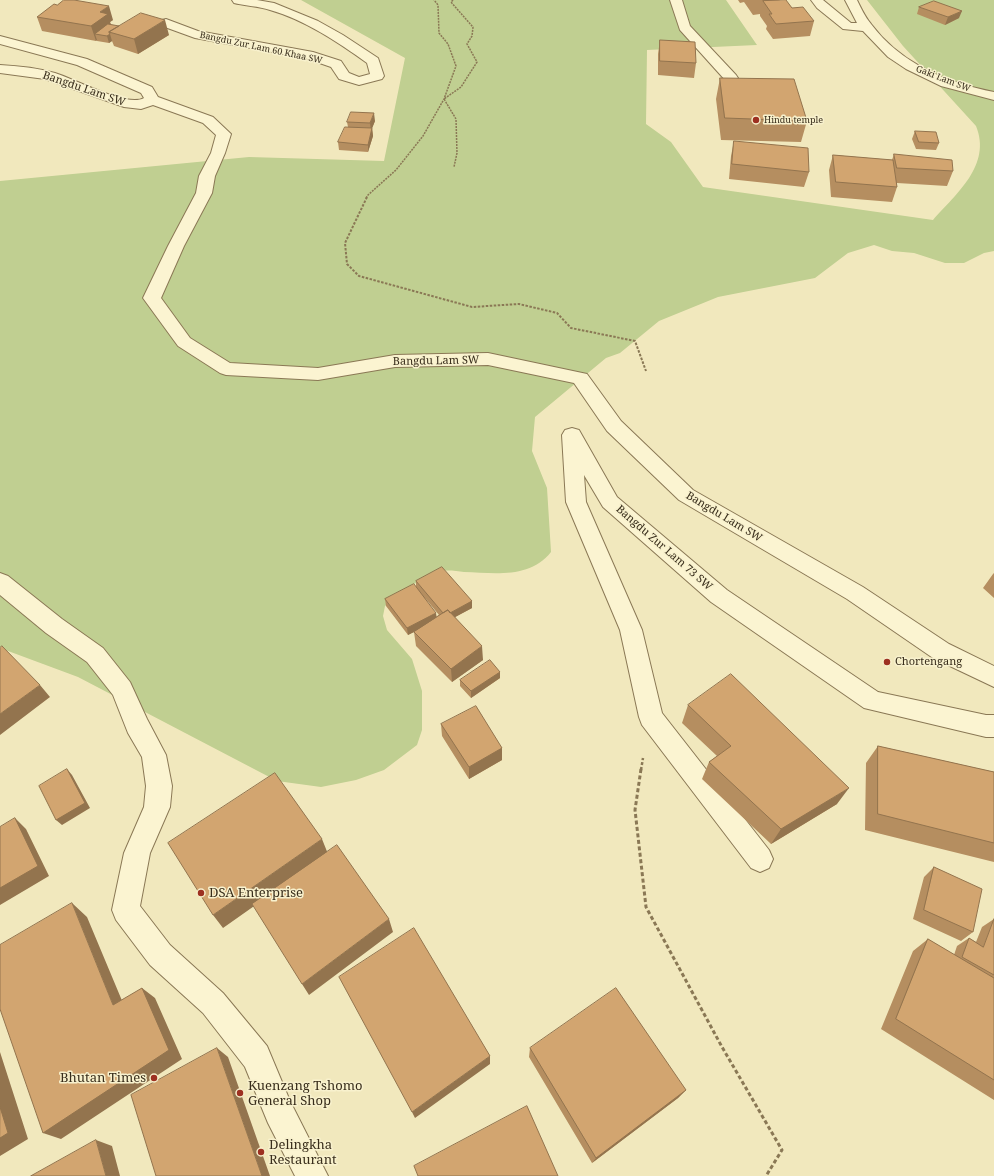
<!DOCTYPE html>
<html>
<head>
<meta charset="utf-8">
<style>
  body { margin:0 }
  canvas { display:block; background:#f1e8bd }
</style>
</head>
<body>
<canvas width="994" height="1176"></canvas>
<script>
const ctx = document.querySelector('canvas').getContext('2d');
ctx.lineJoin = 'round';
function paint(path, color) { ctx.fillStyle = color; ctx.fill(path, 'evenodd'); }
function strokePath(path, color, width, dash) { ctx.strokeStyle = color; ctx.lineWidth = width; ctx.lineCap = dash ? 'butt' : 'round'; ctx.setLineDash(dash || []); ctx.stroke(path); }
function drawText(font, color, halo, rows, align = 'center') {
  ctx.font = font + ' "Noto Serif",serif'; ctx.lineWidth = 3; ctx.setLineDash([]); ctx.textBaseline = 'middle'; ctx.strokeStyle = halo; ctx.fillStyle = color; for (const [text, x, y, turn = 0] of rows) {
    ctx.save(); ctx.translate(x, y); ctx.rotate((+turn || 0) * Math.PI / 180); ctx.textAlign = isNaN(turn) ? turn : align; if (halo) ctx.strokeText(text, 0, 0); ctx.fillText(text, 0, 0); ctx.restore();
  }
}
paint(new Path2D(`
  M301 0H726L757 45 647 50 646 124 671 142 703 187 933 220C956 194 992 165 976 126L903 46 867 0H994V251L984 253 964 263H945L914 253 892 251 874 245 848 253 815 278 718 297 659 321 620 353 606 358 535 417 532 451 547 488 551 552C530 579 494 573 464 572 457 571 448 570 442 571 420 577 403 592 385 606L383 616 387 630 412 659 422 691V730L417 745 384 770 356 780 321 787 277 781 78 677 0 648V181L249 157 384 161 405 58Z`), '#c0cf91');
const minor = new Path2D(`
  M232 0H257L274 3 318 21 343 35 378 58 384 76 382 79 359 85 339 79 331 67 305 58 195 38 162 26 160 23 162 20 166 19 198 31 313 52 341 61 349 73 359 77 370 74 367 63C338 42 305 20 270 10 258 6 246 6 234 3Z
  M670 0H682L690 26 736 75 738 78 736 81H726L680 30Z
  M811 0H823L851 23H857L845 0H857C861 8 865 17 871 24 900 63 947 83 994 92V100L941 86 906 69 888 57 863 31 843 29 817 8Z
  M0 36 87 59 152 87 158 97 213 117 231 134 225 153 215 176 212 193 184 246 161 298 190 338 230 363 318 368 395 355 488 353 587 374 621 421 693 490 863 587 949 644 994 666V687L933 658 847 599 679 500 607 431 574 383 488 365 395 367 318 380 226 375 220 373 178 346 143 298 168 246 196 193 199 176 211 153 216 135 203 123 153 105 141 109 124 107 45 79 0 73V65C19 66 37 68 55 73 75 79 127 108 144 98L141 93 77 65 0 44Z
  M572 428 579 430 617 497 727 590 878 692 986 715H994V737H986L864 708 711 602 603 507 584 475 586 502 642 630 662 713 769 850 773 859 769 868 760 872 751 868 642 725 639 717 620 630 566 502 562 435 565 430Z
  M0 573 8 576 62 619 103 648 130 682 147 719 166 755 172 786 170 807 150 853 140 906 170 945 223 993 267 1046 290 1101 328 1176H295L268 1123 245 1067 203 1013 150 965 116 920 112 910 124 853 144 807 146 786 142 757 128 733 113 695 87 662 46 633 0 595Z`);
strokePath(minor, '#8a7855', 2);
strokePath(new Path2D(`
  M453 0 451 2 473 27 472 36 467 44 477 62 461 87 444 99 456 119 457 153 454 167
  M366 198 368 195 396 170 423 136 444 99 456 66 448 44 439 33 438 5 434 0`), '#8a7855', 1.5, [2, 1]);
strokePath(new Path2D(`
  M367 197 345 243 347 264 359 276 472 307 519 304 557 313 571 328 635 341 646 371`), '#8a7855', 2, [2.5, 1.5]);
strokePath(new Path2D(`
  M641 770 643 758`), '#8a7855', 2.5, [3, 2]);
strokePath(new Path2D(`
  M641 769 635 810 646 907 722 1047 782 1150 766 1176`), '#8a7855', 3, [4, 2.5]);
paint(minor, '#fbf4d1');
paint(new Path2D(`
  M738 0H779L814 21 810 36 773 39 766 29 767 26 760 16V14L753 15 744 2 740 3Z
  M919 7 959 18 945 25 917 14Z
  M37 17 113 20 110 22 111 25 169 35 138 54 114 46 112 41 109 43 97 41V40L96 41 42 31Z
  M660 40 696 63 694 78 658 75V54Z
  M720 78 807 121 801 142 721 140 716 99Z
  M375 121 372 128 373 136 368 152 339 150 338 142 348 127 347 122Z
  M915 131 939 143 936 150 916 149 912 139Z
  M734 141 809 172 804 187 729 179 731 156Z
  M894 154 953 171 947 186 897 183V187L892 202 831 197 829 170 833 155 892 160Z
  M994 573V598L983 588 993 574Z
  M416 581 472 601V608L455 617 483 660 452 682 416 646 414 632 418 630 408 635 386 606 385 599 416 587ZM425 598 439 615 436 617Z
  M500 672V678L471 698 460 686V680Z
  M688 705 837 804 771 844 702 779 709 762 717 756 682 723Z
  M441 724 502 748V760L469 779 442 736Z
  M878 746 994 772V862L865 830 866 763Z
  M934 867 973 932 961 941 913 919 924 877Z
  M994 919V1100L881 1029 913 951 928 939 954 955 957 946 969 938 976 942 982 927Z
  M530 1048 686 1090 678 1098 592 1163 529 1057Z`), '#b58e60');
paint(new Path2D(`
  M109 6 113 20 110 22 112 28 95 34 97 40 96 41 91 26 100 12Z
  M962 11 959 18 945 25 948 17Z
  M165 20 169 35 138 54 134 39Z
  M110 34 112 41 109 43 107 36Z
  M374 113 375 121 371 131 370 123Z
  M372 128 373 136 368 152V145Z
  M472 601V608L446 622 445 616Z
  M436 613 437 620 408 635 407 628Z
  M482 646 483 660 452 682 451 669Z
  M500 672V678L471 698V691Z
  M40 685 50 697 0 735V714Z
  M502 748V760L469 779V767Z
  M67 769 72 775 90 808 62 825 56 820Z
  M849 788 837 804 771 844 781 829Z
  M15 818 26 829 49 876 0 905V888Z
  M322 839 328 854 223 928 213 915Z
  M72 903 87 917 128 1015 113 1005Z
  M389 919 393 932 309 995 302 984Z
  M142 988 155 998 182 1059 61 1139 43 1133Z
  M217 1048 228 1057 270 1176H262Z
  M0 1052 28 1139 0 1156Z
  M490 1056V1064L415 1118 412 1112Z
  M686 1090 678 1098 592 1163 596 1158Z
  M96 1140 112 1146 120 1176H106Z`), '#93744e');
const building = new Path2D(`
  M64 0H74L109 6 100 12 108 14 91 26 37 17 54 4 57 5Z
  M786 0 792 8 803 7 814 21 776 24 769 14H772L763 1Z
  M934 1 962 11 948 17 919 7Z
  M141 13 165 20 134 39 109 32Z
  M108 24 119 26 109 32 110 34 107 36 95 34Z
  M660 40 695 42 696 63 660 61Z
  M720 78 794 79 807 121 725 118Z
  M351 112 374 113 370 123 347 122Z
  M345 127 372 128 368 145 338 142Z
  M915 131 936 132 939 143 919 142Z
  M734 141 808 148 809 172 732 164Z
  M894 154 952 160 953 171 897 168Z
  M833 155 893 160 897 187 836 182Z
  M442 567 472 601 450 613 448 610 443 613 416 581Z
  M414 584 436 613 407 628 385 599Z
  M448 610 482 646 451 669 414 632Z
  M2 646 40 685 0 714V648Z
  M490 660 500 672 471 691 460 680Z
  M731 674 849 788 781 829 709 762 731 746 688 705Z
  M476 706 502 748 469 767 441 724Z
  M878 746 994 772V843L878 814Z
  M67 769 85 803 56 820 39 786Z
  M275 773 322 839 213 915 168 843Z
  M15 818 38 866 0 888V827Z
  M337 845 389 919 302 984 252 904Z
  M934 867 982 889 973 932 924 910Z
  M72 903 113 1005 142 988 169 1050 43 1133 0 1009V945Z
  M994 919V975L962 957 969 938 983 947Z
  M414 928 490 1056 412 1112 339 977Z
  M928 939 994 978V1080L896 1019Z
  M616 988 686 1090 596 1158 530 1048Z
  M217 1048 262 1176H156L131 1095Z
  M527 1106 558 1176H418L414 1166Z
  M0 1107 8 1133 0 1138Z
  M96 1140 106 1176H31Z`);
paint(building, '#d2a570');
strokePath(building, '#93744e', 1);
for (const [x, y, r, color] of [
  [756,120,4,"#9d3021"],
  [887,662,4,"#9d3021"],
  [201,893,4,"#9d3021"],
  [154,1078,4,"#9d3021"],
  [240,1093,4,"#9d3021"],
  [261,1152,4,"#9d3021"]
]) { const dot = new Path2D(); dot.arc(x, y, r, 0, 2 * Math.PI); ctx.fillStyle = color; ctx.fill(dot); strokePath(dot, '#f8f1cd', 1.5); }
drawText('9px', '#382d1b', '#f8f1cd', [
  ["Bangdu Zur Lam 60 Khaa SW",261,48,12],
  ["Gaki Lam SW",943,79,21]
]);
drawText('9px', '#382d1b', '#f8f1cd', [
  ["Hindu temple",764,120]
], 'left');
drawText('11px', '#382d1b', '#f8f1cd', [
  ["Bangdu Lam SW",84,89,19],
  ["Bangdu Lam SW",436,361,-1],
  ["Bangdu Lam SW",724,517,31],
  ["Bangdu Zur Lam 73 SW",664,548,41]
]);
drawText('11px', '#382d1b', '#f8f1cd', [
  ["Chortengang",895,662]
], 'left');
drawText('13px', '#382d1b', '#f8f1cd', [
  ["DSA Enterprise",209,893],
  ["Bhutan Times",146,1078,"right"],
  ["Kuenzang Tshomo",248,1086],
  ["General Shop",248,1101],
  ["Delingkha",269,1145],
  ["Restaurant",269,1160]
], 'left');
</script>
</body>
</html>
